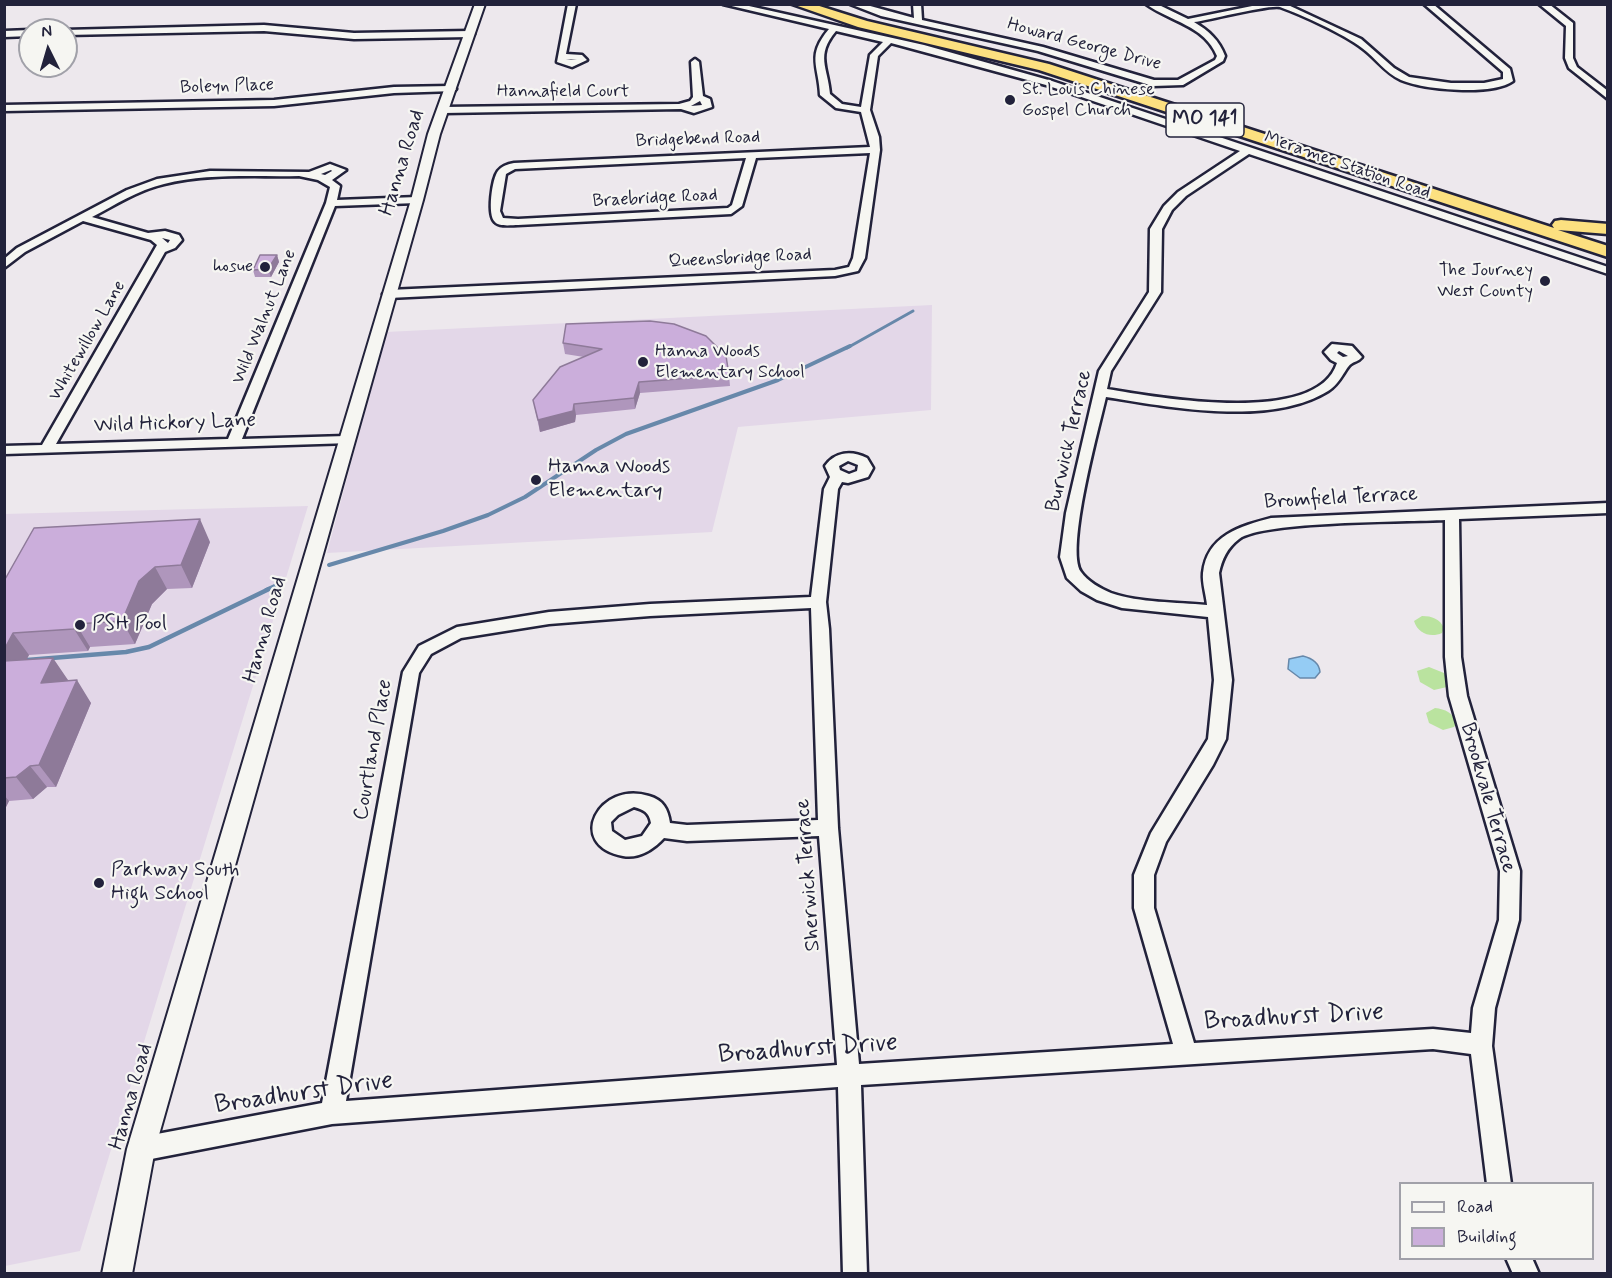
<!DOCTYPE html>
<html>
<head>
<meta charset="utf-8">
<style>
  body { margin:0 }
  #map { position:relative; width:1612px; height:1278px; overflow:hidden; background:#ede8ed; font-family:Mynerve,sans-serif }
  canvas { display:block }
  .frame { position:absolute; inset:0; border:6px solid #22223b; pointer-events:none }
  .legend { position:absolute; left:1399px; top:1182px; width:195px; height:78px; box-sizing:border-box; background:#f6f6f2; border:2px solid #a1a1a9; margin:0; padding:8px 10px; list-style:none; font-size:18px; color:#22223b }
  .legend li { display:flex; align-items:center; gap:12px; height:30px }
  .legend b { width:30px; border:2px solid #a1a1a9 }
  .north { position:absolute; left:18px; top:18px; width:60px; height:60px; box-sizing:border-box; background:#f6f6f2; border:2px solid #a1a1a9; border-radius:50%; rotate:355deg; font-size:16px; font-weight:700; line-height:24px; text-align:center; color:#22223b }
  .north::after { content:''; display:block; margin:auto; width:21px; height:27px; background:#22223b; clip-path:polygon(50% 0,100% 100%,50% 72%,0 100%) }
</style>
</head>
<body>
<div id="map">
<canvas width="1612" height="1278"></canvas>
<div class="frame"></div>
<ul class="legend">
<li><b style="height:8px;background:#f6f6f2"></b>Road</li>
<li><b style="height:16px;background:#cbaedb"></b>Building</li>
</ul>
<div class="north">N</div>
</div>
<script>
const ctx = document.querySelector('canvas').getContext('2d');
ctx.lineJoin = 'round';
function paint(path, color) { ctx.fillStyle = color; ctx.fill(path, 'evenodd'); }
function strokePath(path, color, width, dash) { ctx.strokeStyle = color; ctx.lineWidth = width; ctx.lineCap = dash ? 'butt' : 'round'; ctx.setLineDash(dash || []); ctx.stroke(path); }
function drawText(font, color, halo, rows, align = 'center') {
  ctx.font = font + ' Mynerve,sans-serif'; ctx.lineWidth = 4.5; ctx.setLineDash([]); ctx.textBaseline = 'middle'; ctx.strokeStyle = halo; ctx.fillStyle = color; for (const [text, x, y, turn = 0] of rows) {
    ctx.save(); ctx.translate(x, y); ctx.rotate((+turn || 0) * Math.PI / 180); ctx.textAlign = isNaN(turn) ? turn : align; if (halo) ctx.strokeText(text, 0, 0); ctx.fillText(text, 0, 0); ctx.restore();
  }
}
paint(new Path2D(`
  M932 305 931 410 738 427 712 532 327 553 386 332Z
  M308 506 80 1251 5 1266 4 514Z`), '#e3d7e8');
paint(new Path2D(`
  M1422 616C1432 616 1440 619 1444 628L1442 633C1431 638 1418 634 1414 621Z
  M1429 667 1444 673 1449 684 1447 687 1434 690 1420 682 1417 671Z
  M1435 708C1445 709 1454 713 1456 724L1454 727 1443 730 1429 723 1426 713Z`), '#bae39f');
const water = new Path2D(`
  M1303 656C1311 658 1319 662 1320 672L1315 678H1300L1288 669 1289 659Z`);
paint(water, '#95ccf4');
strokePath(water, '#6788aa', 1.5);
strokePath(new Path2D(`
  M847 348 913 311`), '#6788aa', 3);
strokePath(new Path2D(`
  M329 565 443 531 488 515 525 497 596 450 626 434 778 380 850 346
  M266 590 281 583`), '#6788aa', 4);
strokePath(new Path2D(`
  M27 660 126 652 149 647 269 589`), '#6788aa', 4.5);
const minor = new Path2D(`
  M568 4H576L566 54 582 55 587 60 572 67 557 62ZM571 59H577L566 60Z
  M723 4H740L924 45 1052 81 1608 267V274L1249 154 1186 196 1172 210 1162 229 1161 292 1111 371 1107 389C1155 397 1317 427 1337 363L1331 360 1324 352 1332 344 1352 346 1362 357C1358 362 1355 361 1351 364 1345 368 1341 383 1328 391 1270 427 1169 407 1106 397 1099 427 1065 550 1081 572 1087 581 1101 589 1111 593 1140 603 1176 602 1207 605 1206 595 1202 583 1203 573 1207 535 1241 526 1271 518L1608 503V513L1459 519 1461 657 1467 696 1520 871 1519 920 1495 1008 1492 1046 1511 1184H1487L1471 1054 1433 1049 861 1085 867 1274H843L838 1087 332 1124 141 1161 133 1157 129 1149 133 1141 141 1137 322 1103 403 672 419 646 457 627 549 612 650 604 811 597 824 489 830 477 825 466C835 452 851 450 867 458L873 468 868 477 848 483 842 482 838 489 826 602 829 629 838 828 859 1064 1173 1044 1134 908V875L1151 833 1208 739 1214 680 1208 617 1122 608 1097 600 1081 591 1067 578 1060 557 1066 513 1099 371 1149 292 1150 229 1164 206 1178 192 1240 151 1046 85 891 43 878 56 870 110 879 137 880 150 865 258 858 271 835 276 389 298 383 294 389 290 835 270 849 267 853 258 870 153 756 158 742 206 731 214 518 225C512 225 499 227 495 222 487 215 492 179 498 171 502 166 508 164 514 163L870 147 861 112 836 108 820 95C819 66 806 56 829 29ZM836 31 883 42 870 55 861 107 842 104 830 94C828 67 815 56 836 31ZM746 158 732 205 728 208 518 219 503 218 500 211 506 174 515 169ZM1339 351 1348 356 1343 357 1337 353ZM848 461 858 465 857 471 849 474 840 470 839 466ZM1445 520V657L1449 696 1500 871 1499 920 1473 1008 1471 1033 1433 1029 1194 1043 1154 908V875L1166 842 1213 765 1226 739 1232 680 1219 573C1222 559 1227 548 1239 539 1263 521 1407 522 1445 520ZM811 608 818 820 687 825 670 823C668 809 663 800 649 796 599 780 565 845 623 856 639 859 654 849 664 838L687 841 819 836 837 1065 346 1101 419 673 431 654 461 638 549 624 650 616ZM634 807C644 810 649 812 651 823L642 836 625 840 612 831 611 822 618 815Z
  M850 4H863L914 18 913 4H921L922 20 1043 47 1154 80H1178L1215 60 1217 56C1204 25 1171 22 1146 4H1157L1188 19 1262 4H1286L1361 39 1394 68 1409 77 1451 83H1484L1503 79V72L1424 4H1433L1510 69 1513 81C1492 96 1424 90 1401 80 1385 73 1376 58 1362 48 1344 34 1302 15 1280 7 1270 4 1209 20 1194 22 1209 31 1219 40 1225 56L1223 61 1183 85 1153 86 1038 51 881 16Z
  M1539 4H1549L1573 23V58L1577 67 1608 91V99L1569 68 1565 58 1566 26Z
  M264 25 354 33 470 31 474 34 470 37 354 39 264 31 66 35V30H64Z
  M30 30V36L4 37V31Z
  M695 59 699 62 703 96 710 99 712 107 694 113 681 109 444 113 439 110 444 107 679 104 690 101 693 97 691 62ZM700 101 702 105 691 106Z
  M451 86 456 89 454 91 394 93 274 106 4 111V105L274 100 394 87Z
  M330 164 346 170 332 180 340 186 337 200 417 197 422 200 417 203 335 206 242 439 346 436 351 437 353 440 351 443 4 454V446L42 445 157 245 151 240 83 221 25 252 4 268V259L17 248 127 190 157 179 210 171 309 172ZM331 170 332 171 325 175 321 174ZM299 176 318 180 330 187 326 203 228 439 56 444 165 252 175 248 182 240 179 235 165 231 148 233 92 217C115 205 138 190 164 184 208 173 254 177 299 176ZM162 238 170 240 168 243Z
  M1506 1258H1532L1539 1274H1513Z`);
const tertiary = new Path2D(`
  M475 4H485L440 134 423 200 155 1149 132 1274H102L127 1149 411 200 428 134Z`);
const trunk = new Path2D(`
  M792 4H813L867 21 1049 64 1554 228 1552 225 1555 221 1561 220 1608 224V234L1558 230 1608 246V257L1039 70 858 27Z`);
strokePath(minor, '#22223b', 5);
strokePath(tertiary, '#22223b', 4);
strokePath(trunk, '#22223b', 5);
paint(minor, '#f6f6f2');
paint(tertiary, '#f6f6f2');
paint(trunk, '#fce080');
paint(new Path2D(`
  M277 255 279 262 271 277H255L253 270Z
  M566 324 729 375 730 386 640 393 635 409 576 415 575 422 540 432 533 400 584 357 565 354 563 343Z
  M210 542 192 588 167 589 152 604 135 644 90 647 88 651 29 655 26 659 68 680V681L91 703 56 787H47L33 799 9 801 4 811V581Z`), '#af96bc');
paint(new Path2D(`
  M277 255 279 262 271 277 268 269Z
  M639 382 640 393 635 409 634 398Z
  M574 404 576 415 575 422 540 432 538 420Z
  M200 519 210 542 192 588 181 565Z
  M155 567 167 589 152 604 135 644 122 621 139 581Z
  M76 624 90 647 88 651 74 629Z
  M13 633 29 655 15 684 4 669V650Z
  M53 658 68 680 57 705 41 683Z
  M77 680 91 703 56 787 39 765Z
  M30 766 47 787 33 799 16 777Z
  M4 795 9 801 4 811Z`), '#8e7a99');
const building = new Path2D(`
  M260 255H277L268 269 253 270Z
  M650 321 674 324 706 336 726 356 729 375 639 382 634 398 574 404 573 411 538 420 533 400 560 367 602 349 563 343 566 324Z
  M200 519 181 565 155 567 139 581 122 621 76 624 74 629 13 633 4 650V581L34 528Z
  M53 658 41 683 77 680 39 765 30 766 16 777 4 778V661Z`);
paint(building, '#cbaedb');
strokePath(building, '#8e7a99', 1.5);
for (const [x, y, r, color] of [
  [1010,100,6,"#22223b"],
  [265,267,6,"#22223b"],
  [1545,281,6,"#22223b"],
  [643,362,6,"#22223b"],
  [536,480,6,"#22223b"],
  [80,625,6,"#22223b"],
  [99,883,6,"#22223b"]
]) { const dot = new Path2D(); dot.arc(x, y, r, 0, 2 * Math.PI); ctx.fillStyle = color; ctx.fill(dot); strokePath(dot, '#f6f6f2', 2); }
drawText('18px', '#22223b', '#f6f6f2', [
  ["Howard George Drive",1084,45,15],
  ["Boleyn Place",227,87,-2],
  ["Hannafield Court",563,92],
  ["Bridgebend Road",698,140,-2],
  ["Meramec Station Road",1347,166,19],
  ["Braebridge Road",655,199,-3],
  ["Queensbridge Road",740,259,-3],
  ["Wild Walnut Lane",265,317,-68],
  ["Whitewillow Lane",88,341,-60]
]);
drawText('18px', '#22223b', '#f6f6f2', [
  ["St. Louis Chinese",1022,90],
  ["Gospel Church",1022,111],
  ["hosue",253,267,"right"],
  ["The Journey",1533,271,"right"],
  ["West County",1533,292,"right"],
  ["Hanna Woods",655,352],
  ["Elementary School",655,373]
], 'left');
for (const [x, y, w] of [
  [1205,120,78]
]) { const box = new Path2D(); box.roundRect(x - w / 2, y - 17, w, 34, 4.5); ctx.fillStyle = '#f6f6f2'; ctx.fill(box); strokePath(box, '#22223b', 1.5); }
drawText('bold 20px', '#22223b', null, [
  ["MO 141",1205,120]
]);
drawText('21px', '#22223b', '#f6f6f2', [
  ["Hanna Road",403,163,-73],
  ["Wild Hickory Lane",175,424,-2],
  ["Burwick Terrace",1070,441,-77],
  ["Bromfield Terrace",1341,499,-3],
  ["Hanna Road",266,630,-74],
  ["Courtland Place",374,750,-80],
  ["Brookvale Terrace",1487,798,74],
  ["Sherwick Terrace",809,875,-94],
  ["Hanna Road",132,1097,-74]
]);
drawText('21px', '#22223b', '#f6f6f2', [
  ["Hanna Woods",548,468],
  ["Elementary",548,492],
  ["PSH Pool",92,625],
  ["Parkway South",111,871],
  ["High School",111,895]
], 'left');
drawText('26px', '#22223b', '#f6f6f2', [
  ["Broadhurst Drive",1294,1018,-3],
  ["Broadhurst Drive",808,1050,-4],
  ["Broadhurst Drive",304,1094,-8]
]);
</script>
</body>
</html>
